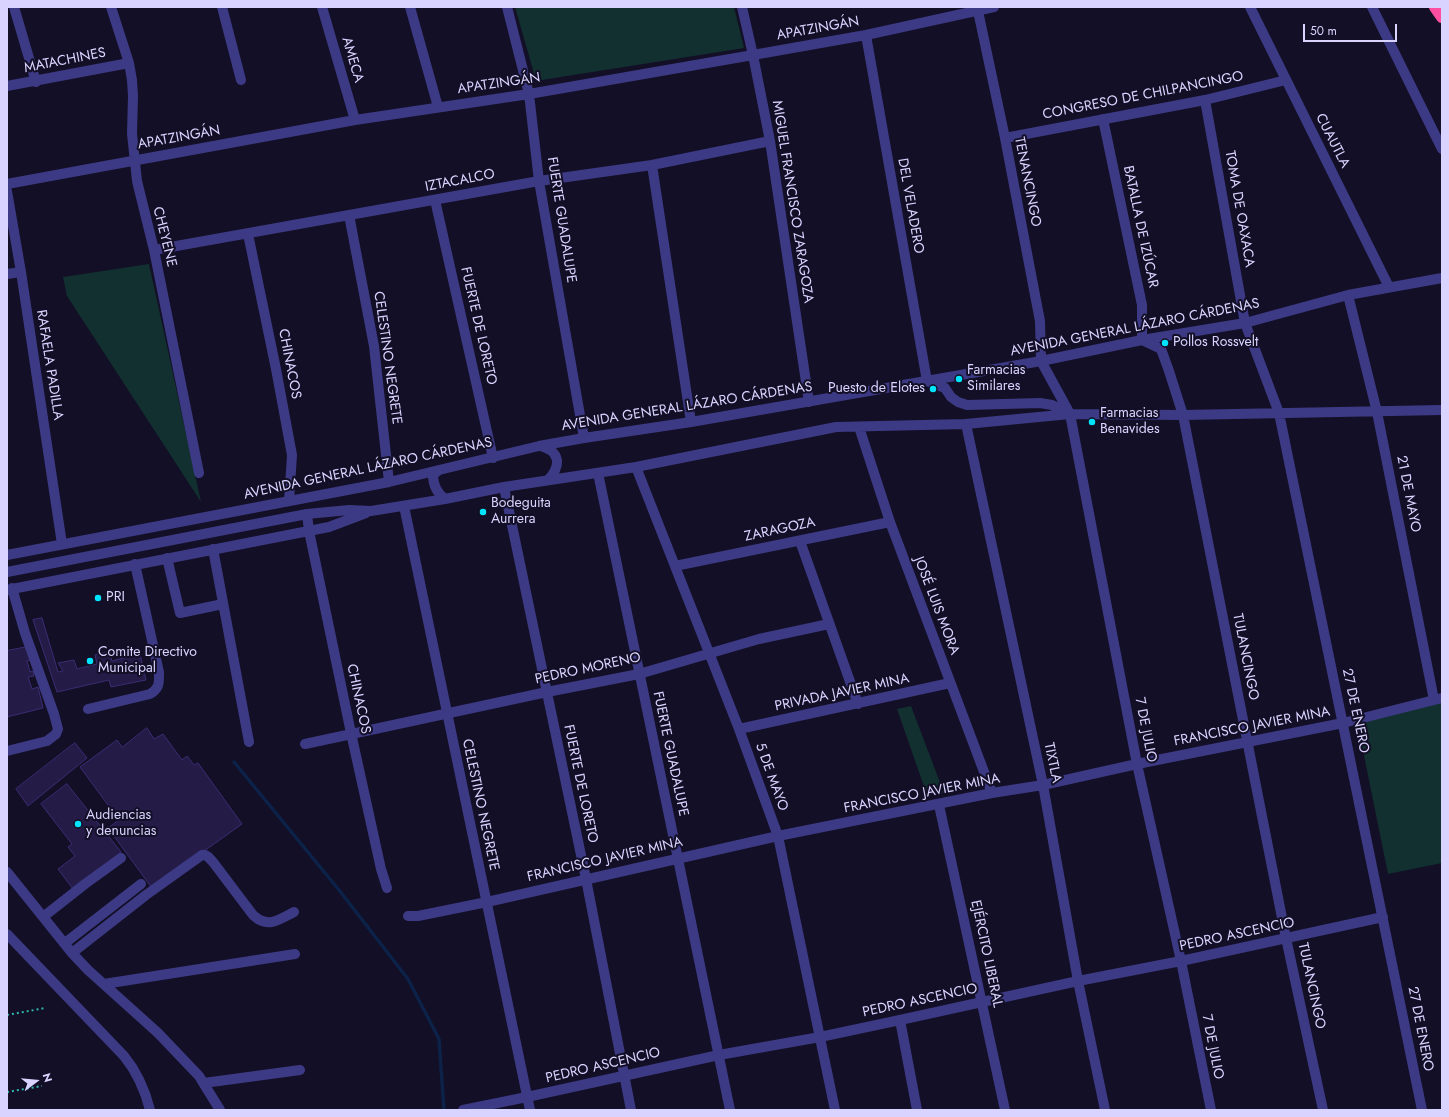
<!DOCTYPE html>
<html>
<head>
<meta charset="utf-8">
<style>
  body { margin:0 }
  #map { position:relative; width:1449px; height:1117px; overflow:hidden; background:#130f26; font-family:Jost,sans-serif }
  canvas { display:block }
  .frame { position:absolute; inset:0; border:8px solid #d9d4ff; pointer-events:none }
  .north { position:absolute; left:16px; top:1061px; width:40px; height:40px; -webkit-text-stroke:3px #130f26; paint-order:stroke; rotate:74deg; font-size:11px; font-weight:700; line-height:16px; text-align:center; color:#d9d4ff }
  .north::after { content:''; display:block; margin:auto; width:14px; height:18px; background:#d9d4ff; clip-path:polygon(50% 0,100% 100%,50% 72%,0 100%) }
  .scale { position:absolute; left:1303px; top:24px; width:94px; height:18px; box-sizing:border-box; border:2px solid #d9d4ff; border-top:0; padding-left:5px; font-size:12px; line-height:14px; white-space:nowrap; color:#d9d4ff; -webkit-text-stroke:3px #130f26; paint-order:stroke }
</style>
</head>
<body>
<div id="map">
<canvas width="1449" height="1117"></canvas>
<div class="frame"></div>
<div class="north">N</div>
<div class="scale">50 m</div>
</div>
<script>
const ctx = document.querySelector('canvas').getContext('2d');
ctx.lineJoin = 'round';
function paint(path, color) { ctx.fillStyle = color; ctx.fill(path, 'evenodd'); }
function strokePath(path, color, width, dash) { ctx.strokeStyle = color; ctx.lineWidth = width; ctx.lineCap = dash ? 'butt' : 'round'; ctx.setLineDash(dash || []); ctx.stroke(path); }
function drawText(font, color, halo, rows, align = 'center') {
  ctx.font = font + ' Jost,sans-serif'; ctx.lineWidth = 4; ctx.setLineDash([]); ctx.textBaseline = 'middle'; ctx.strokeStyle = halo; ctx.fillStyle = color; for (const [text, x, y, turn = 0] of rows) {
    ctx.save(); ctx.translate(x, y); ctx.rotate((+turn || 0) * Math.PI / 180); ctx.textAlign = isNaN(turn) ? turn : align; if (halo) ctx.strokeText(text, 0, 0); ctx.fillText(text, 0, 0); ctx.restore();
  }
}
paint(new Path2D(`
  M515 7H734L744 48 542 80 535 77Z
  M149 264 201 502 67 296 63 277Z
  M1442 702V863L1388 874 1357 721Z
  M911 706 944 793 927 795 897 709Z`), '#12302f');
strokePath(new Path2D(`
  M234 762 339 890 408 979 439 1039 444 1110`), '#0c2248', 3.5);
const building = new Path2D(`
  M42 618 58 672 63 671 58 663 74 660 77 669 97 664 95 655 109 651 112 661 127 657 126 654 139 650 146 680 111 687 109 680 57 692 33 620Z
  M27 647 31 660 27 661 30 672 33 671 34 676 28 677 32 689 38 687 43 708 7 717V651Z
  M147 728 154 739 163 734 182 760 187 756 194 765 198 763 242 824 152 888 108 828 119 820 80 767 117 740 122 747Z
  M75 743 87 758 28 806 16 789Z
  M67 784 121 852 73 889 58 869 75 856 68 847 72 844 41 804Z`);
paint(building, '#241b47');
strokePath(building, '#3b2d73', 1);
strokePath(new Path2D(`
  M7 1015 45 1008
  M7 1092 42 1086`), '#2fb8b0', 2, [2, 3]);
strokePath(new Path2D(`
  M14 7 36 82
  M111 7 129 63 132 80 133 96 132 134 137 181 154 250 199 473
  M222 7 241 80
  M322 7 355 120
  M410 7 438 107
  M507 7 529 94 539 181 584 438
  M742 7 753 55 770 141 809 402
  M1250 7 1389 287
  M1372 7 1442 149
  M978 11 1005 138 1040 321 1041 361 1070 414 1137 764 1181 961 1211 1110
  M866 35 927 381
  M7 86 129 63
  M1205 100 1245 323 1279 413 1422 1110
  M1103 119 1142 305V340L1161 349 1169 371 1183 415 1286 938 1323 1110
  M1005 138 1205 100 1286 80
  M652 165 691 422
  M7 184 355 120 529 94 753 55 866 35 994 7
  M7 191 21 272 62 544
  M435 200 493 458
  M349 215 374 346 389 482
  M248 234 276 369 292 455 289 501
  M154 250 539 181 652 165 770 141
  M7 274 21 272
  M1348 295 1377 412 1434 700
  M927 381 945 388 951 397 958 402 967 405 1040 403 1052 405 1069 414
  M966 424 1043 785 1078 981 1105 1110
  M859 427 890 522 992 793
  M540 446C560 451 562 465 548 480
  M636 467 739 729 778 836 835 1110
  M439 470 433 475C433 486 437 493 445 499
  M598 473 730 1110
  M504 487 586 879 631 1110
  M404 506 530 1110
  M307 514 309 531 351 733 381 869 387 888
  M800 541 858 704
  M213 549 249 742
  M7 555 389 482 539 446 584 438 691 422 1041 361 1142 340 1245 323 1348 295 1442 278
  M167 558 180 613 223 604
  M675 566 890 522
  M7 572 307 514 349 510 371 511 445 499 504 487 636 467 836 427 966 424 1070 414 1183 415 1442 410
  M7 590 329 527 366 513
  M88 709 150 694C160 688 159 683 159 672L135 564
  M739 729 950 683
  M305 744 547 692 639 674 759 639 829 624
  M7 751 47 741 56 734 58 729 54 714 25 633 12 588
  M939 805 1005 1110
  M7 872 72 953 88 970 158 1033 199 1076 220 1110
  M408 916H418L487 902 778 836 992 793 1043 785 1137 764 1343 723 1442 698
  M43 917 85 884 121 858
  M7 934 124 1056C137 1072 145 1090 150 1110
  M65 943 141 884
  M72 953 146 895 202 855C207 854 210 859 213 862L253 915C268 929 278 920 294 912
  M104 984 295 954
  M900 1020 917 1110
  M204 1083 300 1070
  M463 1110 527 1097 719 1055 820 1037 900 1020 1078 981 1181 961 1383 917`), '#3d3a85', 10);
strokePath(new Path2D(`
  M1435 7 1442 17`), '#ff4fa3', 12);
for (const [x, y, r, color] of [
  [1165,343,4,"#00e5ff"],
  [959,379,4,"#00e5ff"],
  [933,389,4,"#00e5ff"],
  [1092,422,4,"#00e5ff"],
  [483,512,4,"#00e5ff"],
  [98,598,4,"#00e5ff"],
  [90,661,4,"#00e5ff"],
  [78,824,4,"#00e5ff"]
]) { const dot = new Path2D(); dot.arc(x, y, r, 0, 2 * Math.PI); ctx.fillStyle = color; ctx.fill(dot); strokePath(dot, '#130f26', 1.5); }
drawText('14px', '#d9d4ff', '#130f26', [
  ["APATZINGÁN",818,29,-10],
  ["AMECA",352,60,74],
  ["MATACHINES",65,61,-11],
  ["APATZINGÁN",499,84,-8],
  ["CONGRESO DE CHILPANCINGO",1143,96,-11],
  ["APATZINGÁN",179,138,-10],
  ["CUAUTLA",1332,141,63],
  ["IZTACALCO",460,181,-11],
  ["TENANCINGO",1027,182,79],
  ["MIGUEL FRANCISCO ZARAGOZA",792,202,81],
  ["DEL VELADERO",910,206,80],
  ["TOMA DE OAXACA",1239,209,80],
  ["FUERTE GUADALUPE",561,220,81],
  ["BATALLA DE IZÚCAR",1140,227,78],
  ["CHEYENE",164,237,76],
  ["FUERTE DE LORETO",478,326,77],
  ["AVENIDA GENERAL LÁZARO CÁRDENAS",1135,328,-11],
  ["CELESTINO NEGRETE",387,358,82],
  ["CHINACOS",289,364,79],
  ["RAFAELA PADILLA",49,365,81],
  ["AVENIDA GENERAL LÁZARO CÁRDENAS",687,407,-9],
  ["AVENIDA GENERAL LÁZARO CÁRDENAS",368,469,-12],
  ["21 DE MAYO",1408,494,79],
  ["ZARAGOZA",780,530,-12],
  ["JOSÉ LUIS MORA",936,606,69],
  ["TULANCINGO",1245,657,79],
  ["PEDRO MORENO",588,669,-12],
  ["PRIVADA JAVIER MINA",842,693,-12],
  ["CHINACOS",358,699,78],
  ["27 DE ENERO",1355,711,78],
  ["FRANCISCO JAVIER MINA",1252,727,-11],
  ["7 DE JULIO",1145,730,79],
  ["FUERTE GUADALUPE",670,754,78],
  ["TIXTLA",1052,763,78],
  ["5 DE MAYO",771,777,70],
  ["FUERTE DE LORETO",580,784,78],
  ["FRANCISCO JAVIER MINA",922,794,-11],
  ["CELESTINO NEGRETE",480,805,78],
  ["FRANCISCO JAVIER MINA",605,860,-13],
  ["PEDRO ASCENCIO",1237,935,-12],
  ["EJÉRCITO LIBERAL",986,954,78],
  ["TULANCINGO",1311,986,78],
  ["PEDRO ASCENCIO",920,1001,-12],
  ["27 DE ENERO",1420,1029,79],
  ["7 DE JULIO",1212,1047,79],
  ["PEDRO ASCENCIO",603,1066,-13]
]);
drawText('14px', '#d9d4ff', '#130f26', [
  ["Pollos Rossvelt",1173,343],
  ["Farmacias",967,371],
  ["Similares",967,387],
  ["Puesto de Elotes",925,389,"right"],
  ["Farmacias",1100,414],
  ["Benavides",1100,430],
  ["Bodeguita",491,504],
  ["Aurrera",491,520],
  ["PRI",106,598],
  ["Comite Directivo",98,653],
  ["Municipal",98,669],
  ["Audiencias",86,816],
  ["y denuncias",86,832]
], 'left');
</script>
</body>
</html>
